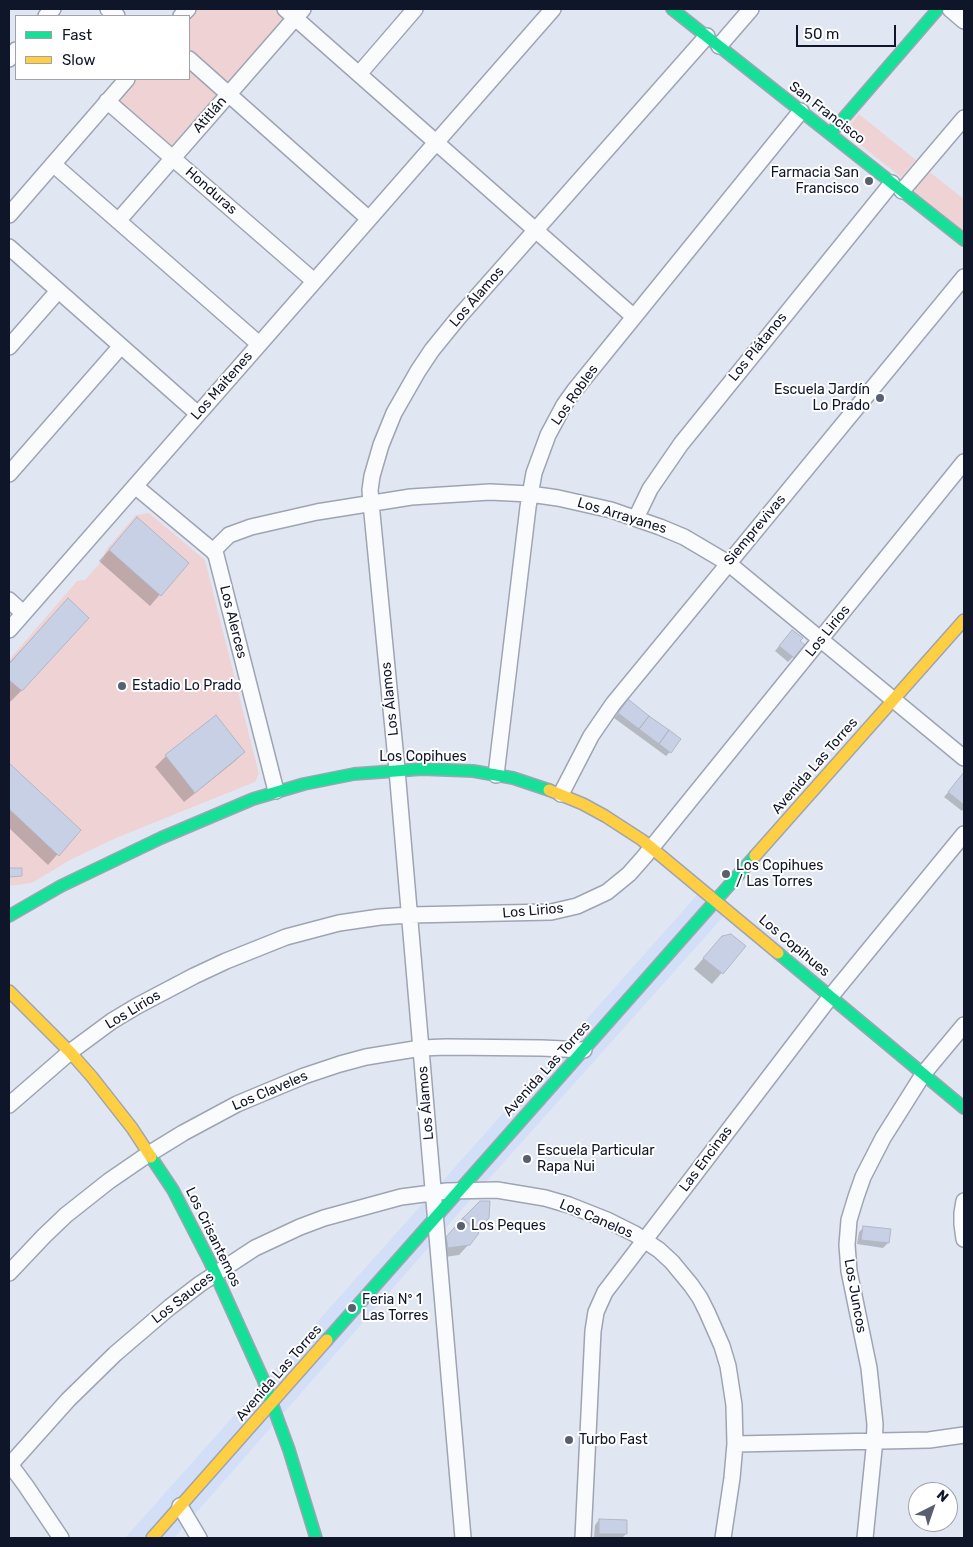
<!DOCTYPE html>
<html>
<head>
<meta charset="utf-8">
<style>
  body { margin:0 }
  #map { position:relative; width:973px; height:1547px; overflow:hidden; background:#e1e7f2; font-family:Rubik,sans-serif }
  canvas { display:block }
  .frame { position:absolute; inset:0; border:10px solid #0f1629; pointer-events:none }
  .legend { position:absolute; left:15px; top:15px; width:175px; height:65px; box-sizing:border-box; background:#fff; border:1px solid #9fa2a9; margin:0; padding:6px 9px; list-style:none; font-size:15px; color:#0f1629 }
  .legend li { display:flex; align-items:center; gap:10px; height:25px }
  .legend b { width:25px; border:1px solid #9fa2a9 }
  .north { position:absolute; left:908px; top:1482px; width:50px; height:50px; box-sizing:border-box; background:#fff; border:1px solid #9fa2a9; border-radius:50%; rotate:41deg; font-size:14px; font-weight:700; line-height:20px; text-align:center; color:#0f1629 }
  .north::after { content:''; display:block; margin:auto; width:18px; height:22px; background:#585f6f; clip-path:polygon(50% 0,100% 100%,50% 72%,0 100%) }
  .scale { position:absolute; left:796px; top:25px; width:100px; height:22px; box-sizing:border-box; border:2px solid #0f1629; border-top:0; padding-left:6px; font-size:15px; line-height:18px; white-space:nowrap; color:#0f1629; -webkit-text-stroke:4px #fff; paint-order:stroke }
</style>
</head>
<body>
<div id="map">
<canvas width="973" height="1547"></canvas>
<div class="frame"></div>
<ul class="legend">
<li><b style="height:6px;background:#16e098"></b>Fast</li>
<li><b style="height:6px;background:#ffcf43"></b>Slow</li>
</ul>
<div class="north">N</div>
<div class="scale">50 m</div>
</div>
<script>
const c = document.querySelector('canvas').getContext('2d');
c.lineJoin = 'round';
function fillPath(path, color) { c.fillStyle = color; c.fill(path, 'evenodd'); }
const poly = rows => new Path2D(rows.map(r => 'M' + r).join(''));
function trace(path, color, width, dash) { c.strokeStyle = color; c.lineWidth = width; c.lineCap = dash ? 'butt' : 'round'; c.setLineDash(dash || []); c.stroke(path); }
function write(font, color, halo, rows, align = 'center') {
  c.font = font + ' Rubik,sans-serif'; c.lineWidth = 4; c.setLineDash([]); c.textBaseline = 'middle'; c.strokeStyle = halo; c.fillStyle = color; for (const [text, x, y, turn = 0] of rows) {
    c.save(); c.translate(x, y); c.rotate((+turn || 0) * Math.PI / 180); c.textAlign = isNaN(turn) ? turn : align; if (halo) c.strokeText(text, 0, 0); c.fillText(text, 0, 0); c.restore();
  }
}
fillPath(poly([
  [697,895,723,917,471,1199,174,1538,125,1538]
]), '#d3def7');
fillPath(poly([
  [195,9,275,9,286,19,229,88,189,54,189,16],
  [189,66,219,93,169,148,115,100,134,79,189,79],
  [859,114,916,160,901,177,844,132],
  [927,170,964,199,964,231,915,192,914,186],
  [149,513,205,560,259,774,255,782,116,838,70,860,32,883,9,886,9,660,77,581,85,580,104,558,105,551,136,515]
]), '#efd3d4');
fillPath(poly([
  [137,519,187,563,150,606,99,561],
  [88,618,21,691,9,703,9,663,47,622],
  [787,636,793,657,788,662,775,651],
  [628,701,670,752,666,756,614,718],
  [215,717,244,752,234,762,184,802,155,767,166,756],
  [9,765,79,830,48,865,9,828],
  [964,774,964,808,962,811,944,797],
  [722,937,744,947,712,984,694,969],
  [864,1227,888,1243,883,1248,857,1244,859,1232],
  [453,1230,474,1232,469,1244,459,1255,438,1258,436,1249],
  [599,1520,626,1534,622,1538,594,1538,595,1525]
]), '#0003');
const building = poly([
  [137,517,189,563,161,596,109,550,137,517],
  [68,598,89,618,22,691,9,680,9,664,68,598],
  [792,630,803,638,800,641,805,645,794,658,779,646,792,630],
  [628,699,649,716,639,729,618,713,628,699],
  [216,715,245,752,195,793,165,755,216,715],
  [649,716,669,730,659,744,639,729,649,716],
  [669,730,681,739,671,753,659,744,669,730],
  [9,763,81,830,59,856,9,809,9,763],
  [964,772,964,805,948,792,964,772],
  [9,868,22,868,22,876,9,877,9,868],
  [731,934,746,946,723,974,703,958,722,936,731,934],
  [480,1201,490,1201,489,1218,476,1232,463,1218,480,1201],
  [463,1218,479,1233,470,1245,448,1248,446,1237,463,1218],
  [863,1226,891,1229,889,1243,861,1240,863,1226],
  [599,1519,627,1520,627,1534,599,1534,599,1519]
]);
fillPath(building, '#c7d0e4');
trace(building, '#b1b7c5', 1);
const street = poly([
  [108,9,117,16],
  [285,9,634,317],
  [950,9,964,21],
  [46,16,53,9],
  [181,16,188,9],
  [719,46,751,9],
  [9,59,16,50],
  [189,59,369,219],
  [359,74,415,9],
  [107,101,314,281],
  [53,164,259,344],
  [902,191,964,118],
  [9,215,127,79],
  [118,221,303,9],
  [9,247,198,414],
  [9,347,58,291],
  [9,474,121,346],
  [135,486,213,551,216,555,276,791],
  [636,518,650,489,681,444,892,183],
  [213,551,229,535,251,527,317,512,411,497,490,492,530,494,558,498,611,510,660,527,684,537,728,563,964,758],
  [9,600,23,613],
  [9,630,553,9],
  [496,775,528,507,534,473,548,435,564,405,574,391,801,111],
  [561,794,591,736,613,704,964,277],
  [9,1105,70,1052,112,1021,137,1006,194,976,226,961,286,937,339,923,380,917,410,915,551,912,577,906,607,892,629,874,644,857,964,462],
  [964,1201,962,1213,962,1224,964,1239],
  [9,1273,44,1236,66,1215,109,1181,144,1157,183,1133,237,1104,304,1076,340,1064,366,1057,421,1048,446,1047,542,1048,584,1050],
  [735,1444,929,1440,964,1435],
  [9,1463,26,1486,61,1538],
  [9,1466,68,1400,115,1354,170,1307,200,1284,255,1248,300,1227,324,1218,401,1197,447,1191,497,1190,545,1198,569,1205,607,1220,635,1234,659,1250,672,1262,691,1285,700,1298,707,1312,722,1346,728,1366,734,1405,735,1444,732,1478,723,1538],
  [180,1506,199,1538],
  [463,1538,397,770,371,503,370,490,372,476,381,445,394,413,418,371,432,350,458,318,707,36],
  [583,1538,593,1331,596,1312,605,1292,831,996,964,834],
  [865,1538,874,1449,875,1424,869,1368,849,1271,847,1245,849,1220,856,1197,863,1177,883,1138,924,1073,964,1025]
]);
const fast = poly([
  [672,9,964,240],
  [830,134,938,9],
  [9,916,61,886,161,838,253,799,304,784,354,774,422,769,473,771,513,778,549,790],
  [778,953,964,1108],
  [151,1157,173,1190,210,1262,263,1379,289,1450,316,1538],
  [327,1340,755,856]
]);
const slow = poly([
  [549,790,583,804,605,816,642,840,778,953],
  [755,856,964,620],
  [9,991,70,1052,92,1077,132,1128,151,1157],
  [152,1538,327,1340]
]);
trace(street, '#9ea4b3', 18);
trace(fast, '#9ea4b3', 14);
trace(slow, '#9ea4b3', 14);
trace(street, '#fafbfd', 15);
trace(fast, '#16e098', 11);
trace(slow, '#ffcf43', 11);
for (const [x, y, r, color] of [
  [869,181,5,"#585f6f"],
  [880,398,5,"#585f6f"],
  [122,686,5,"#585f6f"],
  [726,874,5,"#585f6f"],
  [527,1159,5,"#585f6f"],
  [461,1226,5,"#585f6f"],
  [352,1308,5,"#585f6f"],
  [569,1440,5,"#585f6f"]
]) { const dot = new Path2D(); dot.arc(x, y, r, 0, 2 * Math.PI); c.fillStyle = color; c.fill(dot); trace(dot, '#fff', 2); }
write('14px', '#0f1629', '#fff', [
  ["San Francisco",827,113,38],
  ["Atitlán",210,115,-49],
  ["Honduras",211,191,41],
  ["Los Álamos",477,297,-49],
  ["Los Plátanos",758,347,-51],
  ["Los Maitenes",222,386,-49],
  ["Los Robles",575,395,-55],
  ["Los Arrayanes",622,516,17],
  ["Siemprevivas",755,530,-50],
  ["Los Alerces",233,622,76],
  ["Los Lirios",828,631,-51],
  ["Los Álamos",390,699,-96],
  ["Los Copihues",423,757],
  ["Avenida Las Torres",815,766,-49],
  ["Los Lirios",533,911,-5],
  ["Los Copihues",794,946,40],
  ["Los Lirios",133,1010,-31],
  ["Avenida Las Torres",547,1069,-48],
  ["Los Claveles",270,1091,-23],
  ["Los Álamos",426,1103,-95],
  ["Las Encinas",706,1159,-53],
  ["Los Canelos",596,1219,23],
  ["Los Crisantemos",213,1237,64],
  ["Los Juncos",855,1296,80],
  ["Los Sauces",183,1298,-38],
  ["Avenida Las Torres",279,1373,-49]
]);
write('14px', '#0f1629', '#fff', [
  ["Farmacia San",859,173,"right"],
  ["Francisco",859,189,"right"],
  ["Escuela Jardín",870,390,"right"],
  ["Lo Prado",870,406,"right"],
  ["Estadio Lo Prado",132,686],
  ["Los Copihues",736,866],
  ["/ Las Torres",736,882],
  ["Escuela Particular",537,1151],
  ["Rapa Nui",537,1167],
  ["Los Peques",471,1226],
  ["Feria Nº 1",362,1300],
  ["Las Torres",362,1316],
  ["Turbo Fast",579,1440]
], 'left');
</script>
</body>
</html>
